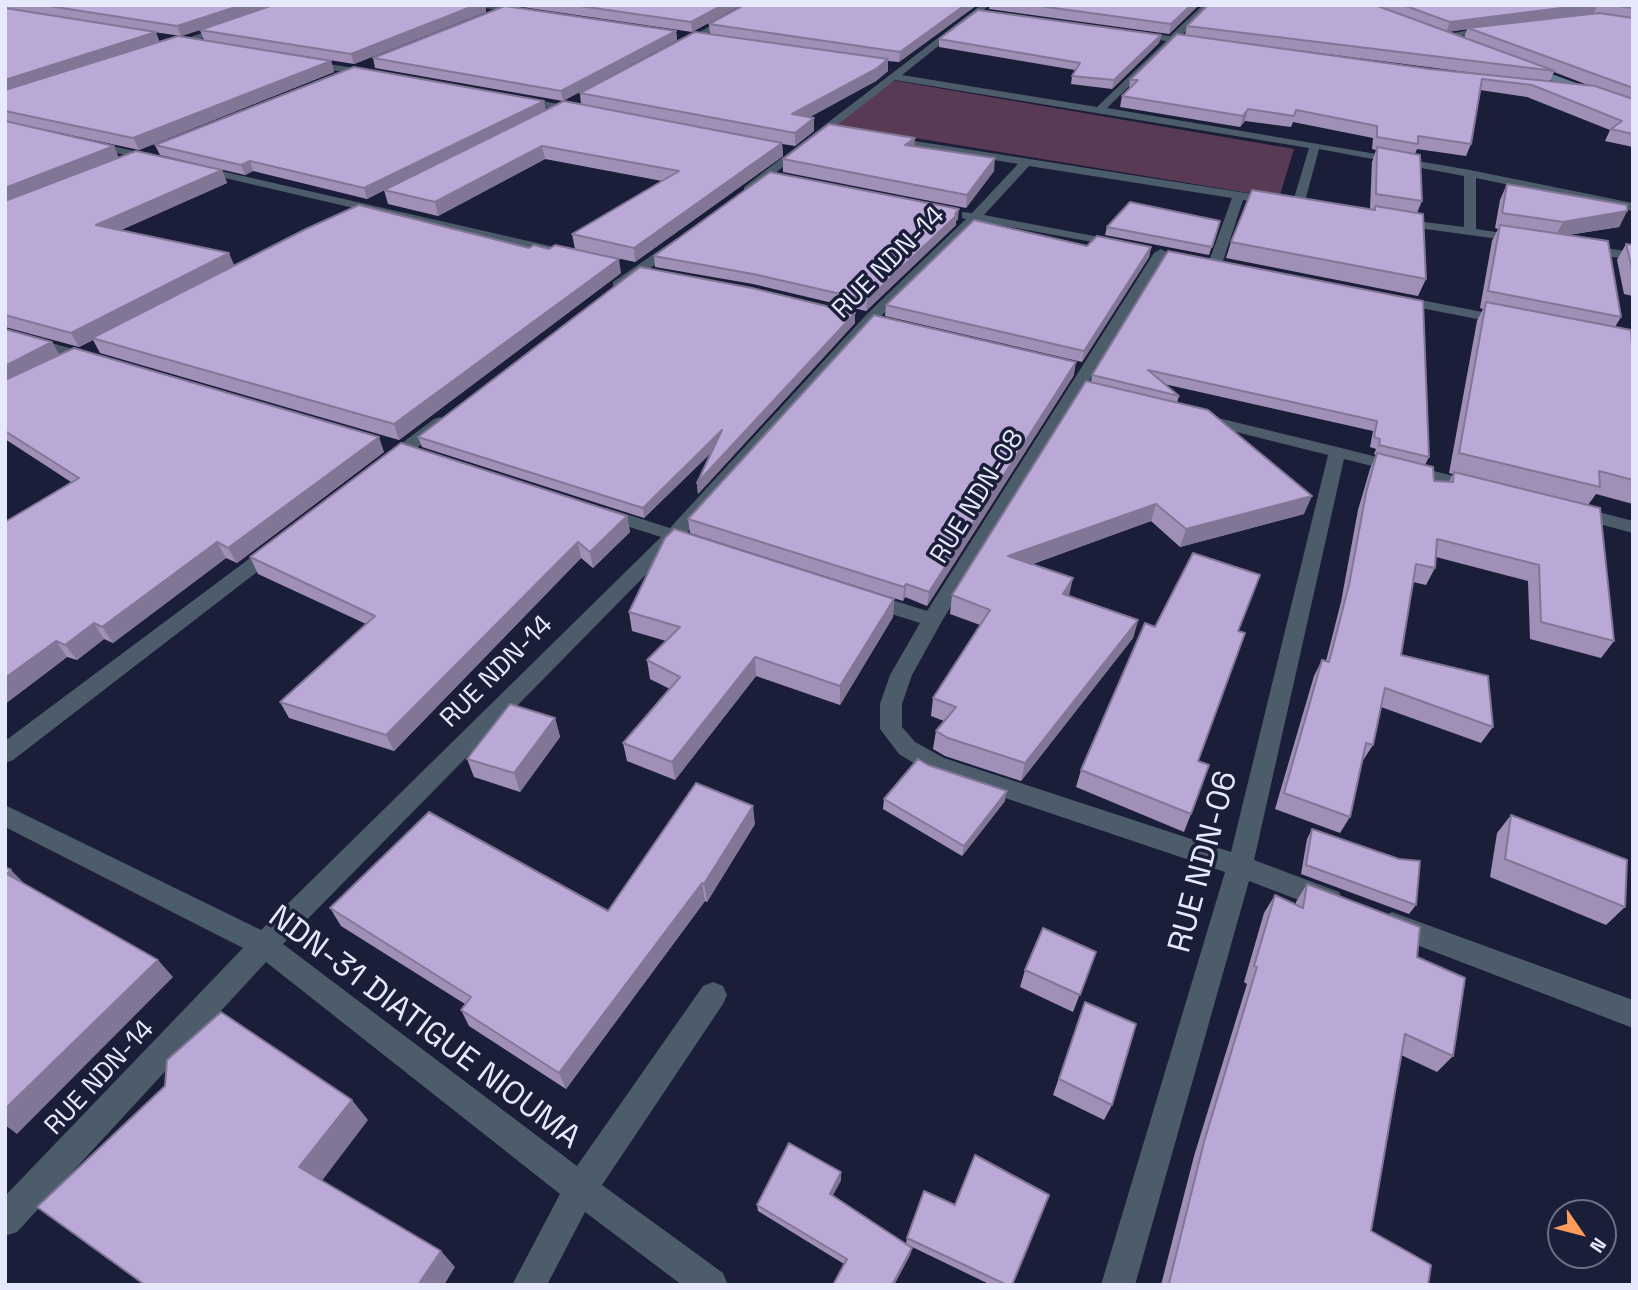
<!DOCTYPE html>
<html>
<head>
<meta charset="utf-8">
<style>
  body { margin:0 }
  #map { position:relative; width:1638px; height:1290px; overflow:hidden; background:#1b1e38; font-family:"Space Grotesk",sans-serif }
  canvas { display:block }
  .frame { position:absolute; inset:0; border:7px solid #e5e9fb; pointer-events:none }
  .north { position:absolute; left:1547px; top:1199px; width:70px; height:70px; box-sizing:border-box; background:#1b1e38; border:2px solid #6c6f86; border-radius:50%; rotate:125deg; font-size:19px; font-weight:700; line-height:28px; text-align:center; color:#e5e9fb }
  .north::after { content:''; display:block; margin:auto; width:24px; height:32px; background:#ff9b5a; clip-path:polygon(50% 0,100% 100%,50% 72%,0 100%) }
</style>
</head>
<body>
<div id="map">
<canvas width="1638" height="1290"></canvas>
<div class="frame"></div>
<div class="north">N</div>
</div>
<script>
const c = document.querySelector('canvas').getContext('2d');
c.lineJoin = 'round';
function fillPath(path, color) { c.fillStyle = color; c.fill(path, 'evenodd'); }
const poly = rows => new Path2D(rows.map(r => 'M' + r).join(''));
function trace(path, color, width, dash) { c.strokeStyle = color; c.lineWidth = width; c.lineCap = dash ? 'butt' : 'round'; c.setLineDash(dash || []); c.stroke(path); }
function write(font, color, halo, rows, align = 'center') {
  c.font = font + ' "Space Grotesk",sans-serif'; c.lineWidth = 7; c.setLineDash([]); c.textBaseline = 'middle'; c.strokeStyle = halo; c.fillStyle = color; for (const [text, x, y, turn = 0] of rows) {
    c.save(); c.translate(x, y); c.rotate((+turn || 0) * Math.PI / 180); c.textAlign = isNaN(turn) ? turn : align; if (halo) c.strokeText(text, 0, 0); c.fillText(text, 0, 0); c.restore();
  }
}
fillPath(poly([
  [891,80,1294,149,1279,198,836,125]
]), '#583a55');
fillPath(poly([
  [468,5,490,5,530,13,526,15,468,5],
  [747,5,757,5,682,48,675,46,747,5],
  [981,5,990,5,902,75,1097,107,1166,41,1132,37,1129,32,1170,36,1203,5,1212,5,1179,38,1204,41,1204,45,1174,42,1107,108,1470,170,1633,203,1633,211,1476,178,1476,229,1528,237,1528,243,1396,225,1390,221,1392,218,1464,227,1464,176,1319,149,1304,205,1298,209,1292,205,1309,148,895,80,752,191,744,191,744,187,981,5],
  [228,24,231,29,169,49,162,47,228,24],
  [1493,26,1496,31,1440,39,1436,36,1493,26],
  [304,60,373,71,378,74,373,77,301,65,301,61,304,60],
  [518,96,583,109,588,112,583,115,514,101,514,97,518,96],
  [889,137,1278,198,1284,202,1278,206,1243,200,1222,264,1215,268,1208,264,1232,198,1029,166,984,215,1120,241,1126,245,1125,248,978,221,876,321,687,533,693,538,691,542,678,542,283,944,577,1166,703,986,713,982,723,986,727,995,723,1004,602,1185,723,1273,728,1285,682,1285,585,1212,547,1285,512,1285,560,1194,266,962,17,1232,5,1236,5,1196,243,948,5,827,5,805,261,930,661,537,595,516,592,512,595,508,607,508,670,528,866,315,966,219,962,218,962,212,972,213,1018,164,885,142,884,140,889,137],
  [89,141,157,156,163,159,157,162,85,146,84,144,89,141],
  [199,166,559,248,566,252,559,256,195,171,193,169,199,166],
  [677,238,682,239,682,245,623,288,613,288,613,282,677,238],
  [1583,245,1633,252,1633,260,1578,252,1578,246,1583,245],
  [1161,249,1168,253,942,621,912,675,902,704,902,727,915,742,944,758,1231,852,1328,455,1192,421,1190,418,1192,415,1198,413,1337,447,1482,483,1485,487,1476,492,1344,459,1254,860,1339,892,1343,900,1339,908,1330,912,1249,881,1135,1285,1101,1285,1225,872,928,772,899,754,880,729,880,704,890,675,920,623,860,604,857,599,860,594,867,592,927,611,1154,253,1161,249],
  [1395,295,1508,317,1515,321,1508,325,1390,302,1390,296,1395,295],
  [5,329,99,357,102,360,94,365,5,338,5,329],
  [440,417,448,422,446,425,394,466,382,466,379,462,382,458,434,419,440,417],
  [1575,506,1633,521,1633,533,1569,516,1566,512,1575,506],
  [276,542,283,544,286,548,283,552,13,760,5,763,5,741,269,544,276,542],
  [1392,912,1633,1000,1633,1028,1383,932,1379,924,1383,916,1392,912]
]), '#4d5c6b');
fillPath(poly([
  [1524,66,1530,66,1633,104,1633,111,1524,70,1524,66]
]), '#657d95');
fillPath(poly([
  [5,5,485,5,486,12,354,64,204,40,200,30,181,36,126,28,160,42,331,61,334,72,139,150,6,121,119,157,222,170,227,183,121,230,234,266,621,273,399,440,100,353,93,340,79,347,5,327],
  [522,5,741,5,692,32,522,7],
  [977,5,899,62,888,61,888,71,876,81,809,117,814,131,795,146,782,144,783,156,635,262,575,249,572,234,662,181,545,159,438,216,388,204,384,190,367,199,253,171,245,175,160,155,155,145,546,110,581,105,580,93,710,34,709,24],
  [990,5,1199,5,1169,34,989,9],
  [1208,5,1633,5,1633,147,1605,141,1610,130,1527,97,1480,90,1471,144,1466,156,1417,149,1415,154,1422,201,1417,213,1426,279,1418,296,1226,258,1231,242,1374,210,1370,209,1372,162,1376,150,1372,149,1373,138,1293,122,1291,127,1245,121,1240,127,1120,107,1122,96,1129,89,1130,80,1185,35,1187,26],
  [1467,29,1464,38,1448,32],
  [1257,45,1505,77,1430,69],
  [1554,72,1580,82,1591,86,1550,81],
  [676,31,677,40,563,101,375,68,373,58],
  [1161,35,1159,43,1112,89,1071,84,1072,76,1075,70,939,47,939,39],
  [914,147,994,171,966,208,783,172,783,159],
  [1507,184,1627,211,1619,227,1568,235,1621,317,1615,327,1633,367,1633,504,1596,494,1588,505,1614,641,1601,658,1530,639,1528,581,1436,557,1435,568,1426,585,1413,582,1401,655,1493,727,1481,743,1381,707,1373,745,1362,762,1350,817,1340,833,1275,809,1314,676,1322,660,1326,661,1341,602,1358,510,1370,469,1376,455,1374,454,1376,449,1370,447,1373,431,1164,384,1179,396,1177,403,1304,514,1180,547,1151,521,1033,564,1069,596,1138,620,1133,638,1021,781,945,756,933,749,936,731,944,721,931,716,933,698,980,625,950,614,952,595,1091,382,1092,375,1168,251,1429,457,1425,465,1434,481,1449,482,1453,474,1449,473,1477,321,1483,309,1480,308,1492,241,1498,229,1495,228,1500,200],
  [958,219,956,221,956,225,866,311,753,284,655,267,654,256],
  [1220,221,1209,255,1105,235,1107,227],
  [1626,244,1633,245,1633,296,1624,294,1617,260],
  [1151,247,1149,257,1082,362,885,316,886,305],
  [855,313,855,323,698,494,697,483,712,452,644,518,422,447,418,437],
  [5,329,52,342,59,355,384,452,237,563,226,558,113,643,104,639,77,660,67,657,5,704,5,522,71,482,5,439],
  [1074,375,927,606,905,597,903,601,690,533,688,519],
  [627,516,630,532,593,568,581,558,394,751,289,718,280,702,366,624,258,574,250,557],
  [894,599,893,617,840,705,756,676,675,780,627,761,623,743,670,689,650,679,647,660,666,641,632,631,629,612],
  [1155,627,1238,631,1198,761,1191,814,1184,832,1076,787,1081,770],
  [555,718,560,737,520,792,474,777,467,759],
  [928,765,1005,801,962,856,883,809,884,799],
  [1511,815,1625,907,1606,925,1490,877,1497,833],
  [755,824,707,902,705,901,566,1089,469,1026,461,1010,465,1004,341,926,330,908,608,911],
  [1312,829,1416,905,1409,914,1301,874,1307,839],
  [1307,884,1417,957,1453,1056,1437,1072,1401,1055,1371,1231,1428,1285,1161,1285,1194,1156,1247,984,1244,982,1264,913,1275,895,1296,905,1296,902],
  [1096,952,1073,1012,1020,987,1025,970],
  [1085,1002,1112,1105,1104,1120,1053,1095],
  [841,1180,833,1195,912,1248,910,1255,894,1285,833,1285,844,1264,758,1211,757,1205],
  [955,1205,1012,1285,991,1285,906,1244,907,1238]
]), '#a090b8');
fillPath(poly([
  [242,5,275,5,181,36,177,26],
  [476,5,485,5,486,12,354,64,351,54],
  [723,5,741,5,692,32,691,22],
  [965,5,977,5,899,62,900,52],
  [1191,5,1199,5,1169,34,1171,24],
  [1585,5,1597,5,1594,13,1446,32,1450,22],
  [676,31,677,40,563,101,561,91],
  [156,32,160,43,5,93,5,80],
  [1161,35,1159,43,1112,89,1114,80],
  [888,59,888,71,876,81,792,127,792,114],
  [331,61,334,72,139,150,133,138],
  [544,101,546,110,367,199,364,188],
  [1248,109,1245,121,1240,127,1243,116],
  [814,118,814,131,795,146,795,133],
  [915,138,914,150,905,145],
  [782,143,783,156,635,262,634,248],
  [114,146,119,158,5,204,5,188],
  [542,146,545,159,438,216,435,202],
  [995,158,994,171,966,208,967,195],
  [250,161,253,171,245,175,241,165],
  [222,170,227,183,103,238,96,225],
  [959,209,958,219,956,221,956,225,866,311,867,300],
  [1627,211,1619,227,1555,237,1563,222],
  [1151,247,1149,257,1082,362,1084,351],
  [229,253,235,267,92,338,93,340,79,347,71,333],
  [619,259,621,273,399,440,394,424],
  [855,313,855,323,698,494,697,483],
  [52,342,60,357,5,385,5,366],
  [1076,362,1074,375,927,606,929,592],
  [722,430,723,441,644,518,643,508],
  [379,437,384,452,237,563,228,548],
  [1312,496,1304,514,1180,547,1186,529],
  [1156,504,1151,521,1005,574,1008,556],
  [627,516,630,532,593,568,590,552],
  [217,542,226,558,113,643,102,627],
  [578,542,581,558,394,751,386,735],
  [1073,578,1069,596,1063,594],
  [906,584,905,597,903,601,904,587],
  [894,599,893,617,840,705,840,686],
  [1138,620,1133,638,1021,781,1025,763],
  [94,623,104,639,77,660,65,645],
  [56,641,67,657,5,704,5,678],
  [755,657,756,676,675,780,672,762],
  [555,718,560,737,520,792,514,773],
  [1007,791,1005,801,962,856,964,846],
  [753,806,755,824,707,902,704,884],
  [11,870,29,888,7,874],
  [702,883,705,901,566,1089,559,1073],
  [158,960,173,977,17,1134,5,1125,5,1109],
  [352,1100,368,1120,318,1186,299,1167],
  [841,1172,841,1180,830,1201,830,1194],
  [912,1248,910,1255,894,1285,892,1285],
  [441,1251,455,1267,444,1285,418,1285]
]), '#827696');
const building = poly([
  [43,5,242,5,177,26,43,5],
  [273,5,476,5,351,54,200,30,273,5],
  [573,5,723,5,691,22,573,5],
  [744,5,965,5,900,52,709,24,744,5],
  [1032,5,1191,5,1171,24,1032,5],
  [1208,5,1375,5,1555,71,1187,26,1208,5],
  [1403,5,1585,5,1450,22,1403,5],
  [1610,5,1633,5,1633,8,1610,5],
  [505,6,676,31,561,91,373,58,505,6],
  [5,8,156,32,5,80,5,8],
  [978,10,1161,35,1114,80,1072,76,1080,63,939,39,978,10],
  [1599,13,1633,18,1633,88,1468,28,1599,13],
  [695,32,888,59,876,69,792,114,814,118,795,133,580,93,695,32],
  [1177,34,1430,69,1595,86,1633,99,1633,134,1611,129,1622,121,1532,85,1482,79,1471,144,1418,136,1418,144,1377,137,1377,126,1296,110,1294,116,1248,109,1243,116,1122,96,1138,80,1130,80,1177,34],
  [178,36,331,61,133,138,5,111,5,90,178,36],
  [354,67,544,101,364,188,250,161,241,165,155,145,354,67],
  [564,101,782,143,634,248,572,234,679,171,542,146,435,202,384,190,564,101],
  [5,121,114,146,5,188,5,121],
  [829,124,915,138,905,145,995,158,967,195,783,159,829,124],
  [1377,147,1420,155,1422,201,1376,194,1377,147],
  [136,151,222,170,96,225,229,253,71,333,5,315,5,201,136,151],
  [770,172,959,209,955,214,957,215,867,300,753,274,654,256,770,172],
  [1507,184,1627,205,1627,211,1563,222,1502,213,1507,184],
  [1252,190,1375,210,1375,206,1423,214,1426,279,1231,242,1252,190],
  [1130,202,1220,221,1212,247,1107,227,1130,202],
  [359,205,529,248,534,245,549,249,555,245,619,259,394,424,92,338,306,229,359,205],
  [974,220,1087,246,1097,236,1151,247,1084,351,886,305,974,220],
  [1500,225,1608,241,1621,317,1488,291,1500,225],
  [1626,244,1633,245,1633,272,1626,244],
  [1168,251,1423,301,1429,457,1379,445,1380,439,1374,437,1377,421,1148,370,1179,396,1092,375,1168,251],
  [640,267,752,288,855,313,697,483,722,430,643,508,418,437,640,267],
  [1486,302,1631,330,1633,367,1633,480,1599,471,1600,487,1459,453,1486,302],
  [874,315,1076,362,929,592,906,584,904,587,688,519,874,315],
  [5,329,52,342,5,366,5,329],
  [74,348,379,437,228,548,217,542,102,627,94,623,65,645,56,641,5,678,5,522,79,478,5,431,5,380,74,348],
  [1086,381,1208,410,1312,496,1186,529,1156,504,1008,556,1073,578,1063,594,1138,620,1025,763,948,738,936,731,956,707,933,698,990,610,952,595,1086,381],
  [401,443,627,516,590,552,578,542,386,735,280,702,375,616,250,557,401,443],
  [1377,453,1433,467,1434,481,1453,482,1454,472,1600,508,1614,641,1541,622,1539,565,1437,539,1435,568,1416,564,1401,655,1488,676,1493,727,1385,688,1373,745,1366,743,1350,817,1284,793,1322,660,1329,662,1349,585,1366,493,1377,453],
  [674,529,894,599,840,686,755,657,672,762,623,743,680,677,647,660,680,627,629,612,665,538,674,529],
  [1193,553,1260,575,1238,631,1245,633,1198,761,1209,765,1191,814,1081,770,1145,623,1155,627,1193,553],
  [510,704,555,718,514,773,467,759,510,704],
  [918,759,928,765,1007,791,964,846,884,799,918,759],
  [696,783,753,806,704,884,702,883,559,1073,461,1010,471,997,330,908,429,812,608,911,696,783],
  [1511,815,1627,860,1625,907,1505,859,1511,815],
  [1312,829,1399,859,1420,861,1416,905,1306,865,1312,829],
  [5,867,11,870,7,874,158,960,5,1109,5,867],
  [1307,884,1420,927,1417,957,1465,978,1453,1056,1405,1034,1371,1231,1431,1265,1428,1285,1172,1285,1169,1283,1204,1142,1257,967,1254,966,1275,895,1303,908,1307,884],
  [1043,928,1096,952,1080,995,1025,970,1043,928],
  [1085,1002,1136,1024,1112,1105,1059,1079,1085,1002],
  [221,1012,352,1100,299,1167,441,1251,418,1285,145,1285,37,1207,165,1086,167,1060,221,1012],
  [789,1143,841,1172,830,1194,912,1248,892,1285,833,1285,847,1259,757,1205,789,1143],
  [975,1155,1049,1195,1012,1285,1007,1285,907,1238,924,1191,955,1205,975,1155]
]);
fillPath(building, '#baa8d6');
trace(building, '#827696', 2);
write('26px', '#e5e9fb', '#1b1e38', [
  ["RUE NDN-14",889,263,-45],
  ["RUE NDN-08",978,497,-58],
  ["RUE NDN-14",497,672,-45],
  ["RUE NDN-14",100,1078,-47]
]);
write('32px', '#e5e9fb', '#1b1e38', [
  ["RUE NDN-06",1204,862,-75],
  ["NDN-31 DIATIGUE NIOUMA",424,1028,37]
]);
</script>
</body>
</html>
